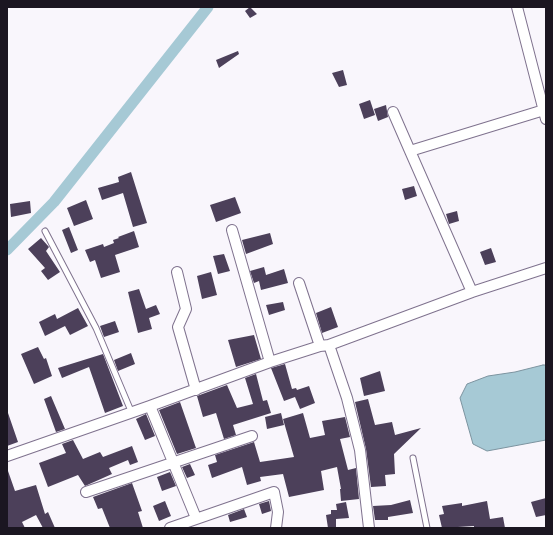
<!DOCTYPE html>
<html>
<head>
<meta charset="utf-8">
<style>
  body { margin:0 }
  #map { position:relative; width:553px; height:535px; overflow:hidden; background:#f9f6fc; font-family:Poppins,sans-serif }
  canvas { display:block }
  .frame { position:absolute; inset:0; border:8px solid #1b1621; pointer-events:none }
</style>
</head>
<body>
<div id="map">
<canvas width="553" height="535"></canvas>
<div class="frame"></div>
</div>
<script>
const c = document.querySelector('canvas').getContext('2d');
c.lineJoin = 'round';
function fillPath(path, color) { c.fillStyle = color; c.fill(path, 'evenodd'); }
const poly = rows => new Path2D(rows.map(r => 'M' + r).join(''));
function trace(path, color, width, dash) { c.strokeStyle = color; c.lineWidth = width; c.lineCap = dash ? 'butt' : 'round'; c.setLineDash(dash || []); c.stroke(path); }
const water = poly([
  [543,365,546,365,546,440,487,451,473,444,460,398,467,384,488,376,515,372,543,365]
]);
fillPath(water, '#a6c9d5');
trace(water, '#7c939f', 1);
trace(poly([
  [7,250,54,202,208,7]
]), '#a6c9d5', 11);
fillPath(poly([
  [250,7,257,14,250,18,245,11],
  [238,51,239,54,219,68,216,60],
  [343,70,347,85,339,87,332,73],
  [370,100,375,115,364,119,359,104],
  [386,105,388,117,378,121,374,109],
  [131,172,147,223,133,227,123,193,102,200,98,188,119,182,118,177],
  [414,186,417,196,405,200,402,189],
  [235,197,241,213,216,222,210,205],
  [86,200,93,219,74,226,67,208],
  [30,201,31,213,11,217,10,204],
  [457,211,459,221,449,224,446,214],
  [69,227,78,250,71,253,62,230],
  [134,231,139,247,115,255,120,272,101,278,95,260,90,262,85,250,103,244,104,247,114,243,113,240,119,238,118,237],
  [270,233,273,244,246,254,242,240],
  [41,238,49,247,46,251,60,272,48,280,41,271,45,268,28,249],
  [491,248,496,262,485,265,480,252],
  [224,254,230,271,218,274,213,256],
  [264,267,266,275,284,269,288,283,261,290,259,281,254,283,250,271],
  [211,272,217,295,202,299,197,276],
  [139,289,146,309,156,305,160,314,149,318,152,329,138,333,128,292],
  [283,302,285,310,269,315,266,305],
  [331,307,338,327,322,333,316,313],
  [78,308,88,326,70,335,65,326,45,336,39,322,55,314,57,319],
  [115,321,119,332,104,337,100,326],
  [254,335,261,359,236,367,228,340],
  [38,347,44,359,46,358,52,376,34,384,21,354],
  [131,353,135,364,118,371,114,360],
  [103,354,123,406,105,413,89,367,62,378,58,368],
  [285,364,292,389,296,388,297,390,309,386,315,403,300,409,295,397,284,401,271,368],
  [380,371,385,391,364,396,360,378],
  [256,374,263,401,267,400,271,413,233,425,236,435,224,439,216,413,203,417,197,396,227,385,237,408,253,404,245,378],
  [51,396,65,429,56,432,44,399],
  [368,399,375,425,392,422,395,435,421,428,394,454,395,474,385,475,386,486,371,487,366,449,355,402],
  [180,402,196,448,177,454,159,410],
  [8,413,18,442,7,446,7,414],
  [281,413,284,425,267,429,265,417],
  [303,413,310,438,325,435,322,421,345,417,350,437,340,439,348,470,356,468,359,499,341,501,340,489,341,489,337,467,321,471,324,490,289,497,283,474,260,477,261,481,247,485,242,467,212,478,208,465,217,462,215,455,254,442,260,462,294,457,283,419],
  [146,414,155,436,145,440,136,419],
  [73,440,83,459,100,452,103,457,132,446,138,462,130,465,128,460,109,468,112,474,85,486,78,475,48,487,39,463,66,453,62,444],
  [190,464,195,475,187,478,182,467],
  [8,471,15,491,36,485,45,514,48,512,55,528,43,528,36,515,22,522,25,528,7,528],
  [170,472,176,486,162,491,157,477],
  [132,483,142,511,138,512,143,528,110,528,102,508,98,509,93,497],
  [546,498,546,515,536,517,531,502],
  [410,500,413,513,388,517,388,520,375,520,373,506,391,505],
  [165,501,171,516,159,521,153,506],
  [269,501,271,511,262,514,259,504],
  [487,501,490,519,503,517,505,528,485,528,485,527,474,528,474,526,442,528,439,515,444,514,442,506,462,503,462,506],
  [346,502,349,518,336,519,336,528,328,528,326,515,331,514,331,510,337,510,336,504],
  [244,509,247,517,230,522,228,515]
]), '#4c405a');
const lane = poly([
  [45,231,96,328,131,411],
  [413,458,427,528]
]);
const street = poly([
  [517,7,546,119],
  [393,112,410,151],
  [232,230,270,362],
  [177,272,186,309,178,327,196,390],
  [299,283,320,346],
  [472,292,410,151,544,110],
  [329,345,347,398,360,450,369,528],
  [150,406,270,362,320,346,329,345,472,292,546,268],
  [7,456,150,406,196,518],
  [86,492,252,436],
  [170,528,274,492,278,512,276,528]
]);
trace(lane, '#7f728e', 7);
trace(street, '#7f728e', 12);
trace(lane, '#fff', 5);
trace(street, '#fff', 10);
</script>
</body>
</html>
